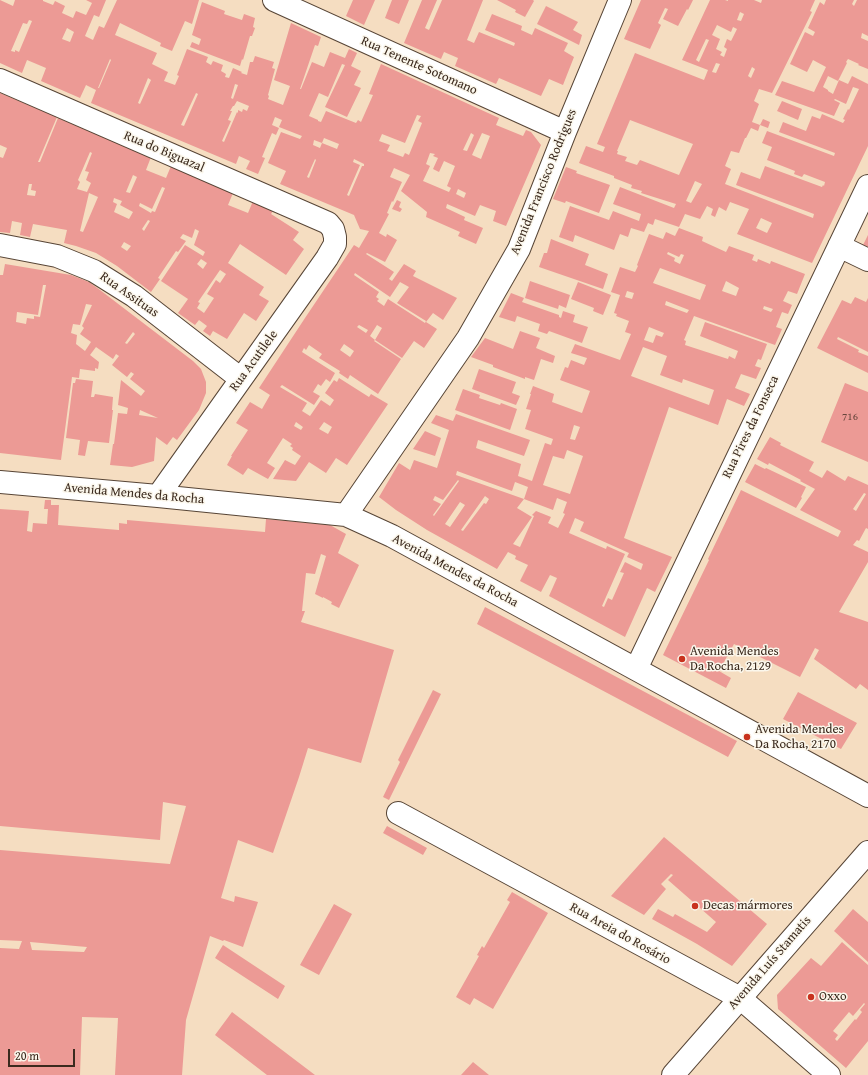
<!DOCTYPE html>
<html>
<head>
<meta charset="utf-8">
<style>
  body { margin:0 }
  #map { position:relative; width:868px; height:1075px; overflow:hidden; background:#f5ddc1; font-family:"Gentium Book Plus",serif }
  canvas { display:block }
  .scale { position:absolute; left:8px; top:1049px; width:67px; height:18px; box-sizing:border-box; border:2px solid #3b2a1e; border-top:0; padding-left:5px; font-size:12px; line-height:14px; white-space:nowrap; color:#3b2a1e; -webkit-text-stroke:3px #fbf7ec; paint-order:stroke }
</style>
</head>
<body>
<div id="map">
<canvas width="868" height="1075"></canvas>
<div class="scale">20 m</div>
</div>
<script>
const c = document.querySelector('canvas').getContext('2d');
c.lineJoin = 'round';
function fillPath(path, color) { c.fillStyle = color; c.fill(path, 'evenodd'); }
const poly = rows => new Path2D(rows.map(r => 'M' + r).join(''));
function trace(path, color, width, dash) { c.strokeStyle = color; c.lineWidth = width; c.lineCap = dash ? 'butt' : 'round'; c.setLineDash(dash || []); c.stroke(path); }
function write(font, color, halo, rows, align = 'center') {
  c.font = font + ' "Gentium Book Plus",serif'; c.lineWidth = 3; c.setLineDash([]); c.textBaseline = 'middle'; c.strokeStyle = halo; c.fillStyle = color; for (const [text, x, y, turn = 0] of rows) {
    c.save(); c.translate(x, y); c.rotate((+turn || 0) * Math.PI / 180); c.textAlign = isNaN(turn) ? turn : align; if (halo) c.strokeText(text, 0, 0); c.fillText(text, 0, 0); c.restore();
  }
}
fillPath(poly([
  [0,0,13,6,15,0,43,0,43,1,53,5,55,1,65,6,62,13,73,18,76,11,86,15,92,3,86,0,106,0,99,17,94,15,85,36,93,40,99,26,104,28,117,0,199,0,192,24,185,21,172,51,160,46,161,43,120,23,115,35,157,53,152,64,168,72,164,81,175,85,179,76,177,75,187,49,208,57,206,62,211,65,213,61,223,65,221,71,226,74,225,77,229,78,233,68,242,72,241,73,247,75,250,62,253,62,255,56,274,62,272,68,275,69,268,95,269,96,268,99,283,105,290,86,274,80,291,23,321,37,318,46,315,45,300,89,301,89,312,62,324,67,330,52,345,58,349,49,357,53,351,66,361,71,354,85,361,88,347,117,325,107,345,65,342,64,328,97,319,93,309,116,318,120,318,121,321,122,326,111,356,123,358,120,361,122,373,95,369,94,381,64,499,118,496,125,523,136,526,130,531,132,541,145,506,226,493,221,496,211,480,205,475,216,447,204,446,208,465,217,464,220,483,228,476,244,458,236,460,232,426,217,427,212,401,191,410,175,394,168,390,177,402,182,393,202,392,201,387,213,389,214,379,233,386,237,387,234,397,240,385,262,367,253,366,254,394,272,389,279,392,281,404,264,416,271,413,276,457,298,443,320,433,313,426,322,437,329,424,348,414,341,402,358,375,340,374,341,401,359,378,394,350,375,348,379,339,373,340,371,319,358,322,354,309,345,306,350,304,348,302,352,335,373,330,382,326,379,321,386,318,384,313,392,320,396,314,405,282,385,280,387,307,403,302,411,310,416,321,400,330,406,334,400,325,393,334,380,337,382,339,378,369,397,371,394,388,404,347,465,336,458,326,473,309,462,296,481,273,479,285,460,295,465,301,456,292,450,293,448,290,446,292,444,283,438,267,463,275,468,268,479,248,468,243,475,227,465,232,456,231,456,248,430,236,423,250,402,262,409,270,395,259,388,305,318,354,245,359,248,369,231,360,229,354,215,280,184,286,171,268,163,281,132,300,139,302,136,279,127,282,120,275,117,272,125,279,128,276,135,272,133,262,157,265,158,258,174,246,169,250,161,239,156,236,164,91,103,96,90,86,85,80,98,41,81,46,68,27,60,22,73,0,63],
  [29,20,32,21,19,52,15,50,15,52,11,51,23,23,27,24],
  [67,28,74,32,70,42,62,39],
  [110,59,111,60,99,88,98,88],
  [148,78,151,80,140,104,138,103],
  [235,84,238,85,233,99,231,98],
  [196,93,198,94,184,126,181,125],
  [237,101,249,106,247,111,243,109,242,112,238,110,238,113,237,112,224,142,222,141,231,121,228,120,232,111,230,111,233,106,234,106],
  [417,115,421,116,418,121,422,123,409,155,405,153,403,157,387,151,390,145,379,141,382,134,405,143],
  [471,133,474,135,467,151,463,150],
  [482,133,490,136,481,159,472,155],
  [324,138,339,144,337,149,322,143],
  [314,140,322,143,320,148,313,145],
  [430,153,435,154,433,156,438,158,433,169,439,172,444,161,455,166,447,186,451,188,449,192,423,181,430,166,426,164],
  [315,159,316,160,309,178,307,177],
  [354,159,364,164,364,166,362,166,349,196,347,195,360,165,353,162],
  [458,189,466,193,464,198,456,194],
  [355,273,390,297,400,282,409,287,397,303,426,321,425,323,388,299,384,306,377,301,379,299,376,297,379,292,354,275],
  [359,325,368,330,366,333,357,327],
  [377,325,382,328,375,340,370,336],
  [344,344,354,351,350,357,340,350],
  [296,422,303,427,301,430,294,426],
  [324,422,332,427,328,434,319,429],
  [353,0,375,0,364,25,346,16],
  [392,0,409,0,399,24,385,18],
  [422,0,437,0,425,28,429,30,442,0,483,0,467,40,474,43,479,32,514,46,515,43,485,30,492,14,522,26,521,30,532,35,535,28,568,43,564,51,574,57,563,85,549,79,541,96,499,78,496,84,455,66,458,58,444,52,441,59,404,43],
  [497,0,533,0,534,1,525,17,515,12,516,10],
  [641,0,693,0,688,10,687,9,678,26,663,19,668,9,665,8,658,23,661,25,650,49,624,39],
  [710,0,725,0,728,1,728,0,754,0,761,3,762,0,815,0,810,11,812,12,772,93,759,89,754,101,759,104,752,122,760,125,758,131,751,128,746,138,745,138,739,153,731,151,725,166,731,169,725,184,813,218,814,214,736,185,741,172,760,179,765,166,822,187,823,185,824,186,825,182,804,174,802,177,794,174,795,171,767,160,772,147,762,143,767,131,834,156,835,153,779,132,783,122,806,131,812,116,820,119,822,114,843,123,845,120,843,119,848,109,849,110,859,89,853,87,846,104,835,99,834,100,840,103,834,116,775,95,782,81,814,92,826,67,813,60,807,72,790,64,805,32,813,36,815,32,808,28,820,2,824,5,826,0,854,0,852,4,854,6,857,0,868,0,868,36,862,33,861,38,868,41,868,69,858,65,859,64,848,59,846,62,847,63,838,81,828,76,823,87,828,90,828,91,833,94,839,80,848,84,852,76,868,84,868,146,812,263,737,234,749,209,730,202,726,211,719,207,715,217,711,215,713,209,707,206,700,219,685,214,679,227,655,219,653,225,648,223,644,232,631,228,628,237,620,234,614,250,575,235,573,242,559,237,570,206,609,220,613,211,639,221,641,214,613,204,620,187,674,208,676,204,641,193,642,191,631,188,632,185,614,178,614,176,579,163,586,146,603,152,605,147,597,144,635,53,704,80,708,70,682,60],
  [740,12,744,14,741,21,737,20],
  [717,25,731,32,733,27,737,29,731,41,727,39,724,47,727,49,724,57,720,55,722,52,716,49,720,39,712,35],
  [706,39,709,40,699,62,696,60],
  [716,63,720,64,716,73,712,72],
  [752,67,755,69,751,78,748,76],
  [630,120,693,144,679,175,640,160,637,165,625,161,627,157,617,154,618,151,617,151],
  [695,181,702,184,691,203,686,201],
  [761,218,772,223,767,233,756,228],
  [202,2,225,11,224,14,242,20,244,14,255,18,253,27,255,28,252,36,250,36,243,60,242,59,240,66,190,47,192,42,199,45,201,39,192,35],
  [546,6,578,22,573,30,582,35,579,45,537,24],
  [0,93,57,117,38,162,40,162,58,118,151,157,146,170,166,178,171,166,233,193,228,205,248,213,253,201,273,211,271,214,299,232,293,240,304,249,286,275,240,244,228,263,264,287,259,295,269,301,256,321,244,313,227,339,213,331,210,336,203,331,207,326,199,320,195,325,178,313,188,299,161,281,185,245,203,256,205,252,194,245,199,231,195,229,192,238,183,234,180,238,186,241,178,252,176,251,158,278,160,279,151,292,117,266,96,253,76,246,64,243,67,230,33,224,30,237,20,235,22,223,12,221,10,233,0,232,0,157,3,158,7,148,0,145],
  [90,152,92,153,85,171,89,172,86,180,91,183,87,192,77,189,80,182,78,180],
  [133,175,137,177,130,193,126,192],
  [29,184,32,184,31,190,36,191,35,196,27,195],
  [162,187,165,188,155,212,152,211,151,213,139,206,140,203,152,209],
  [89,193,98,197,83,232,80,231],
  [114,198,122,201,120,205,133,212,129,219,114,212,117,204,113,202],
  [148,220,150,221,144,231,142,229],
  [124,242,131,246,127,251,121,247],
  [201,259,207,263,203,269,197,264],
  [220,270,226,274,220,283,216,280,207,294,214,298,204,313,197,308,200,303,198,302],
  [782,101,802,109,798,120,777,111],
  [763,119,770,122,768,128,760,125],
  [566,167,577,171,576,173,610,185,599,213,566,201,565,203,553,199],
  [397,200,401,202,399,207,402,209,400,212,392,209],
  [679,228,703,237,702,241,726,252,729,246,754,255,752,260,757,262,758,259,770,264,771,261,805,274,797,294,788,291,783,301,792,305,788,314,782,312,776,327,782,329,775,345,694,316,684,340,686,341,685,345,728,359,729,356,735,359,738,351,700,336,705,322,767,344,761,360,758,359,755,366,761,368,756,379,741,374,735,388,750,394,744,406,727,399,718,425,669,407,624,538,672,557,655,592,647,588,625,637,549,596,557,578,550,575,541,592,520,581,528,565,515,559,516,556,508,552,497,569,427,530,396,510,379,497,399,463,410,470,414,460,437,468,449,430,431,423,436,415,453,421,456,414,530,440,524,456,478,440,476,448,521,464,518,476,532,481,545,443,551,445,553,439,525,429,531,410,526,409,531,394,530,394,533,386,554,394,552,402,582,413,590,391,560,380,565,367,568,368,571,360,584,365,587,358,571,353,575,344,620,360,631,334,625,332,629,321,616,316,617,314,614,313,620,295,611,292,620,267,635,272,638,266,637,265,649,234,663,239,666,232,675,236],
  [668,252,679,257,681,254,684,255,680,264,674,261,675,258,667,254],
  [660,268,706,285,700,300,653,283],
  [726,281,739,288,736,296,722,291],
  [627,291,634,293,632,299,625,297],
  [666,301,689,310,687,313,665,305],
  [764,306,773,309,771,312,763,309],
  [649,327,664,333,662,337,656,335,653,343,644,340],
  [643,347,667,356,660,375,682,383,683,379,714,390,709,405,631,376],
  [574,425,580,427,575,440,570,439],
  [567,450,583,456,570,494,543,485,553,456,564,459],
  [457,471,512,491,515,482,528,487,524,499,553,510,557,498,567,502,563,513,565,514,558,528,548,523,551,517,536,511,532,515,534,516,520,547,513,544,532,517,517,508,524,499,456,475],
  [458,480,459,481,434,516,433,515,441,504,433,500,435,496,443,500],
  [485,496,489,499,486,504,484,503,463,531,461,530],
  [460,502,465,505,450,527,445,524],
  [575,518,584,522,580,531,629,553,627,557,643,564,641,570,625,562,620,572,624,573,612,600,608,598,604,607,602,606,625,554,607,546,606,549,569,533],
  [868,235,868,247,863,245],
  [551,239,589,254,585,265,608,274,603,289,539,267,544,253,547,253],
  [5,264,71,275,89,282,100,290,193,361,201,369,206,382,206,393,199,410,177,440,173,437,167,445,156,437,154,461,132,467,110,465,113,444,114,444,118,413,127,414,128,408,118,405,121,380,141,396,145,391,130,379,134,374,131,372,127,377,112,365,119,356,116,354,113,359,96,347,90,355,99,362,98,369,95,368,95,371,80,369,79,378,72,377,61,460,0,453,0,275,3,275],
  [43,285,46,285,40,317,34,316,34,319,27,318,26,324,16,322,17,312,38,315],
  [86,304,92,305,82,326,84,328,80,334,91,342,85,351,76,344,77,335,71,333,73,324,80,325],
  [133,332,135,334,127,344,125,343],
  [140,410,158,418,139,415],
  [530,281,570,295,566,308,559,305,558,309,525,298],
  [578,282,611,295,603,315,593,311,594,308,571,299],
  [511,293,524,298,522,302,559,315,559,317,561,318,563,311,575,315,573,322,588,327,582,343,549,331,547,334,538,331,540,324,517,316,515,322,499,317],
  [855,297,866,302,868,298,868,352,838,337,837,339,859,350,858,352,868,356,868,373,817,348,842,300,851,304],
  [520,331,540,338,536,348,555,356,553,363,541,359,534,380,525,377,525,379,493,367,493,365,471,357,485,338,513,349],
  [479,369,516,382,512,393,520,396,516,405,472,389],
  [76,379,93,381,91,397,94,397,95,394,113,397,112,410,113,410,109,443,88,441,85,456,78,455,80,440,66,438,73,383,75,383],
  [845,383,868,392,868,462,821,442],
  [463,389,480,395,479,398,500,405,501,403,517,409,510,430,455,410],
  [425,431,441,438,435,456,413,449],
  [770,437,781,443,780,445,814,462,809,471,822,478,827,470,845,481,848,476,868,485,868,529,866,528,859,541,857,540,853,545,868,552,868,562,839,612,868,622,868,690,860,684,856,689,814,659,819,650,815,648,800,677,734,644,719,671,731,678,726,688,663,655,709,560,708,559,741,490,838,537,841,531,800,510,815,489,800,481,801,480,769,463,768,465,757,459],
  [864,493,866,494,856,511,853,509],
  [755,464,765,469,766,468,806,487,801,497,802,498,796,508,745,482],
  [45,500,51,500,51,505,59,505,58,525,119,530,119,523,127,524,127,520,265,532,266,519,330,525,346,534,338,553,359,565,339,608,331,604,332,602,323,597,323,598,315,594,326,556,321,554,315,574,306,573,302,611,305,611,301,622,394,650,361,763,308,748,299,777,273,853,238,840,221,898,234,902,235,896,258,902,243,947,224,940,223,941,210,936,186,1020,182,1075,115,1075,118,1018,82,1017,80,1075,0,1075,0,948,19,949,22,941,0,940,0,850,170,864,186,806,163,802,160,840,0,826,0,509,29,511,27,531,32,532,33,523,47,524,48,509,44,509],
  [30,942,87,947,84,952,32,950],
  [485,607,737,741,728,757,477,624],
  [433,690,441,694,389,800,383,797,400,762,398,760],
  [798,692,857,723,841,749,783,719],
  [387,826,427,848,423,855,383,833],
  [664,837,767,924,732,966,697,944,652,919,658,909,673,917,675,914,707,932,716,922,668,880,673,875,671,874,661,884,666,889,644,915,611,896],
  [512,892,548,913,493,1009,474,998,470,1005,456,997,479,956,477,955,482,946,484,948,510,902,507,900],
  [334,904,352,914,319,975,300,965],
  [853,909,868,922,868,962,834,931],
  [842,942,868,965,868,1041,846,1068,778,1009,777,995,811,958,821,966],
  [864,1003,865,1004,860,1010,862,1012,856,1020,855,1019,837,1041,835,1039,838,1035,833,1031,849,1012,853,1016],
  [223,945,285,986,278,999,215,958],
  [232,1012,315,1075,267,1075,215,1035],
  [473,1062,489,1075,461,1075]
]), '#ec9a95');
const minor = poly([
  [274,0,565,132],
  [0,80,328,223,333,229,335,237,335,244,327,258,158,496],
  [0,245,57,256,94,271,134,296,241,379],
  [839,246,868,260],
  [0,482,158,496,346,515,392,536,868,796],
  [346,515,468,338,519,249,565,132,620,0],
  [636,669,868,186],
  [398,813,740,998,829,1075]
]);
const major = poly([
  [673,1075,868,852]
]);
trace(minor, '#574536', 24);
trace(major, '#574536', 24);
trace(minor, '#fff', 22);
trace(major, '#fff', 22);
for (const [x, y, r, color] of [
  [682,659,4,"#c8321e"],
  [747,737,4,"#c8321e"],
  [695,906,4,"#c8321e"],
  [811,997,4,"#c8321e"]
]) { const dot = new Path2D(); dot.arc(x, y, r, 0, 2 * Math.PI); c.fillStyle = color; c.fill(dot); trace(dot, '#fbf7ec', 1.5); }
write('11px', '#67463c', null, [
  ["716",850,417]
]);
write('13px', '#3b2a1e', '#fbf7ec', [
  ["Rua Tenente Sotomano",419,66,24],
  ["Rua do Biguazal",164,152,23],
  ["Avenida Francisco Rodrigues",544,182,-68],
  ["Rua Assituas",129,295,35],
  ["Rua Acutilele",254,361,-54],
  ["Rua Pires da Fonseca",751,427,-64],
  ["Avenida Mendes da Rocha",134,494,5],
  ["Avenida Mendes da Rocha",455,571,28],
  ["Rua Areia do Rosário",620,934,29],
  ["Avenida Luís Stamatis",770,963,-49]
]);
write('13px', '#3b2a1e', '#fbf7ec', [
  ["Avenida Mendes",690,652],
  ["Da Rocha, 2129",690,667],
  ["Avenida Mendes",755,730],
  ["Da Rocha, 2170",755,745],
  ["Decas mármores",703,906],
  ["Oxxo",819,997]
], 'left');
</script>
</body>
</html>
